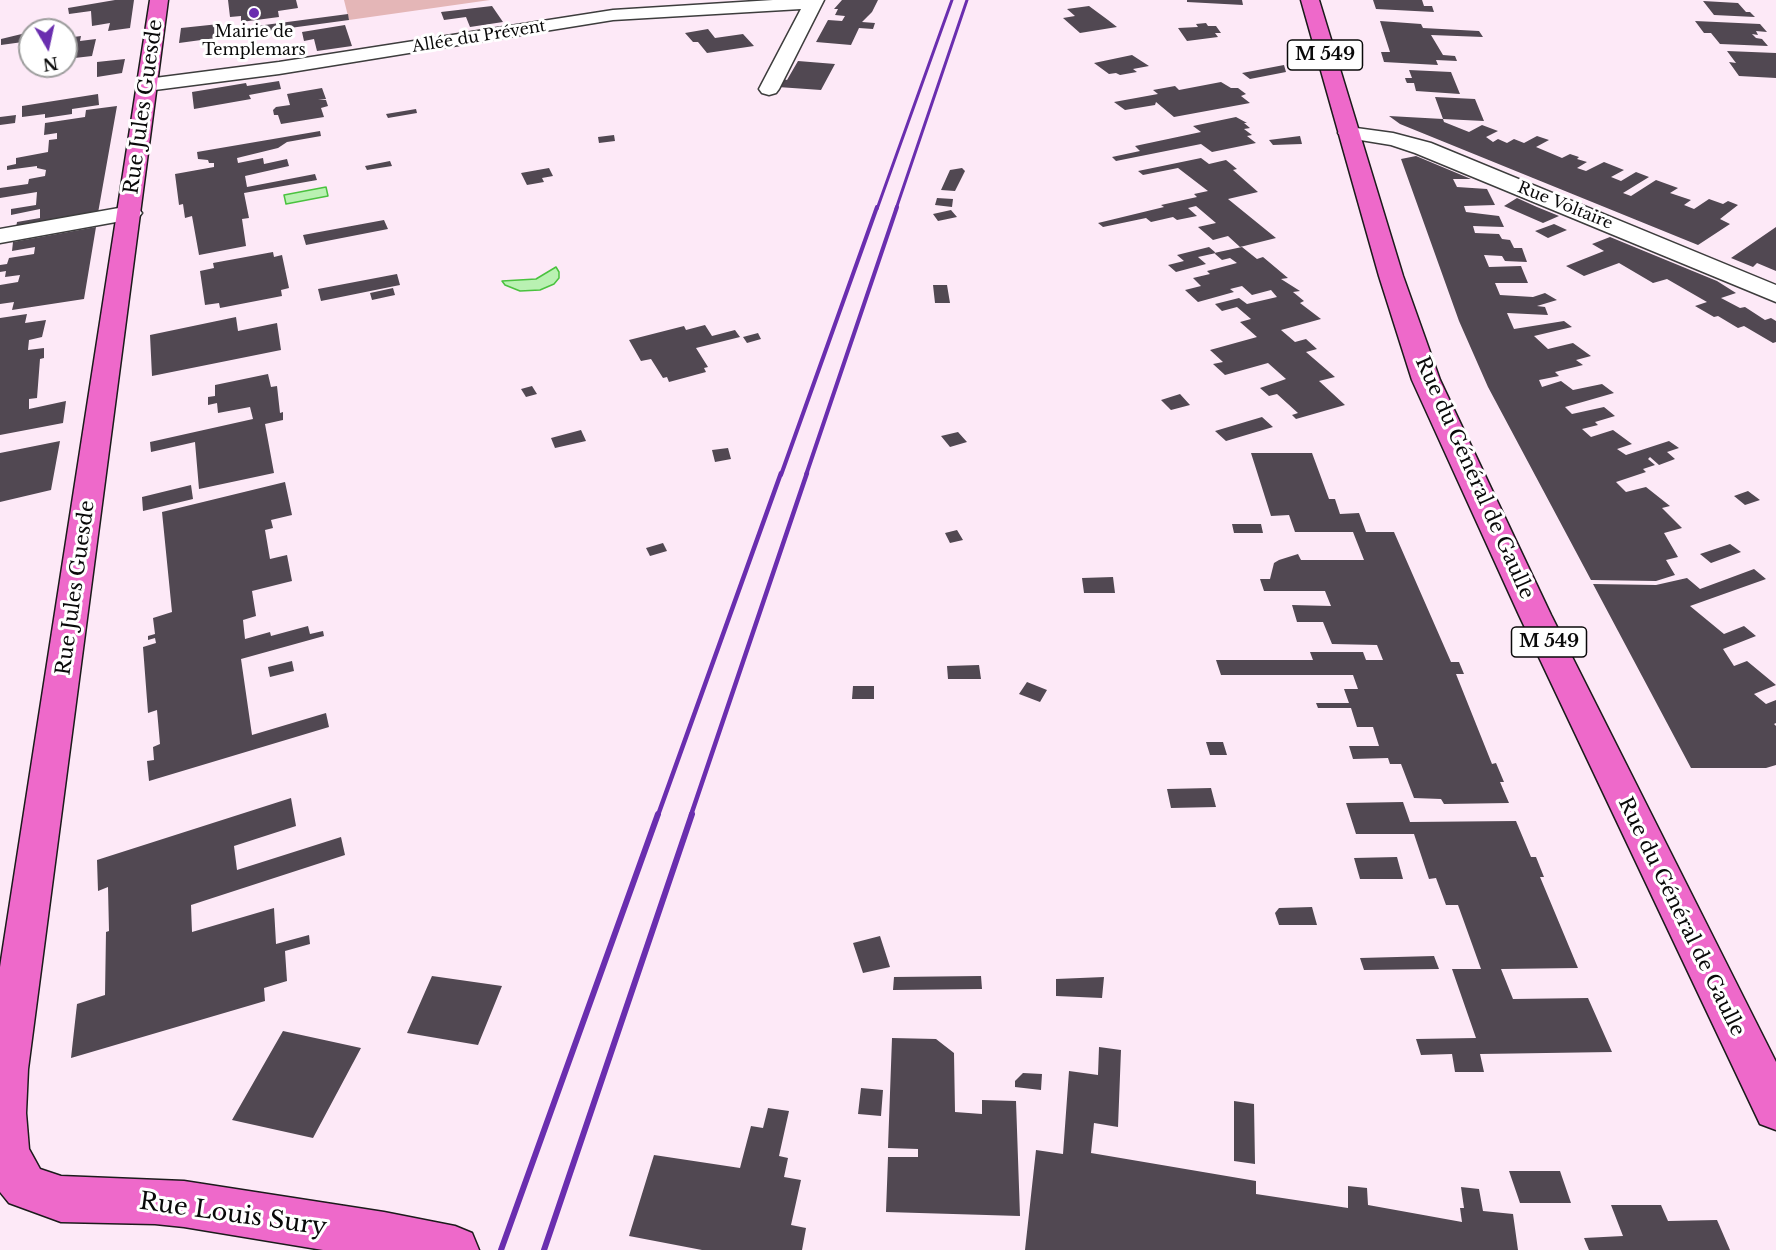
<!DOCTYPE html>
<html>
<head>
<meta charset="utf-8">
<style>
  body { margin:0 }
  #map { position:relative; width:1776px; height:1250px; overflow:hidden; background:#fde9f7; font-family:"Libre Baskerville",serif }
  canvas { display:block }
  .north { position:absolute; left:18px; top:18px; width:60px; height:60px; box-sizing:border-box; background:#fff; border:2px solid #9d9d9d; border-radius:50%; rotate:171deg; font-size:16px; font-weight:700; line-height:24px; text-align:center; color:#0a0a0a }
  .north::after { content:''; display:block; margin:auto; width:21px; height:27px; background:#6a2eaf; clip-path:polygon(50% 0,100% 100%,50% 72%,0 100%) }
</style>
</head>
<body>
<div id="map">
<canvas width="1776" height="1250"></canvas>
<div class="north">N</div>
</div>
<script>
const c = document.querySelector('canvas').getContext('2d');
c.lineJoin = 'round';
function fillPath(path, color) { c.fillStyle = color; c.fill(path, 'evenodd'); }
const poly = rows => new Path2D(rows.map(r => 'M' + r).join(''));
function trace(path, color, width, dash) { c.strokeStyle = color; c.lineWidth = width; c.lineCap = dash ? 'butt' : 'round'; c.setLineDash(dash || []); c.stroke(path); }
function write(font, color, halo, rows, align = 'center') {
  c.font = font + ' "Libre Baskerville",serif'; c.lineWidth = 6; c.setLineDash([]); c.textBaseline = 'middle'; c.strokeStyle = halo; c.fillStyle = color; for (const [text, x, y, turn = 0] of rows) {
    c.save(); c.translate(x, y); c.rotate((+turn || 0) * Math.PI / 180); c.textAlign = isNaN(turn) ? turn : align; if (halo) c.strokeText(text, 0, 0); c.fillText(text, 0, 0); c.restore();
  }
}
fillPath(poly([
  [344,0,490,0,349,20]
]), '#e4b6b7');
const water = poly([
  [326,187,328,196,286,204,284,195,326,187],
  [556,267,559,272,559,278,554,284,540,290,520,291,505,285,502,281,536,279,556,267]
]);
fillPath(water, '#b9f1b2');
trace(water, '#4ac23f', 1.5);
fillPath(poly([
  [115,0,134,0,130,28,108,31,110,23,92,26,91,11,69,14,68,8],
  [228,0,296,0,298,8,278,11,279,17,241,22,241,16,230,17],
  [842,0,878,0,872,12,862,22,875,23,873,29,859,28,851,45,816,42,828,20,842,21,845,16,835,15,838,9,834,9],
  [1187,0,1242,0,1243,5,1187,2],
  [1373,0,1422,0,1424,6,1432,6,1434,12,1376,9],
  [1703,1,1738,3,1746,12,1750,12,1755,17,1714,15],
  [492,6,503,22,470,27,466,17,444,20,441,12],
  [1089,6,1108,20,1117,27,1080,33,1063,18,1075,16,1067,9],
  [348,14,349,20,179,43,181,28,219,24,219,31],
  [1380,21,1421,24,1423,28,1479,31,1483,37,1431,35,1443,55,1455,56,1457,61,1436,60,1438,65,1384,62,1381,52,1390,52],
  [1695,21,1760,24,1767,32,1756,31,1758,35,1752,34,1756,38,1762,39,1768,46,1720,44,1711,33,1704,33],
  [1206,23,1208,26,1216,26,1221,33,1215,33,1218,37,1187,41,1178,28,1198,27,1196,24],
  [345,25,352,46,317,51,314,39,304,41,302,32],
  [708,29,715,38,743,34,754,46,707,53,698,42,693,42,685,33],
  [30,32,30,41,1,45,1,39],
  [81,36,80,41,96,39,92,56,66,59,66,38],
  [1727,51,1776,53,1776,78,1739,76,1729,62,1736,63],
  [1132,55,1149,66,1133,69,1137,72,1120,75,1116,73,1109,74,1094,63],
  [125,59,122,73,97,77,97,62],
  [798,61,835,64,821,90,778,87,783,79,787,80],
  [1284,65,1286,72,1250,79,1242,73],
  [1409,70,1451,72,1460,94,1416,91,1414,83,1407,83,1406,81,1405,78,1412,78],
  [279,81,281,89,249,95,251,99,194,109,192,92,246,83,247,86],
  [1221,82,1231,88,1238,88,1246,94,1241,96,1250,103,1174,117,1156,102,1155,105,1125,110,1114,102,1158,94,1153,90,1175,86,1179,90],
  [322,88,326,99,318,100,326,100,328,106,321,108,324,117,281,124,278,115,274,115,273,110,276,107,290,105,287,94],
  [98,94,99,105,72,109,72,114,45,118,45,114,22,117,22,106],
  [1435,97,1475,99,1484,121,1443,119,1444,122,1469,132,1482,125,1498,131,1486,137,1493,142,1498,139,1507,143,1514,139,1524,143,1537,136,1549,140,1536,147,1562,158,1570,154,1579,157,1577,159,1587,162,1577,168,1586,171,1604,162,1624,170,1611,177,1621,181,1636,172,1649,177,1623,193,1631,196,1656,180,1678,188,1670,193,1691,200,1684,205,1694,209,1709,199,1723,204,1728,201,1738,205,1720,219,1730,224,1698,245,1400,124,1389,116,1443,119],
  [117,106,98,213,16,228,17,222,40,218,40,209,11,215,11,209,36,205,37,192,0,198,0,188,28,184,29,179,45,176,46,170,37,168,37,166,7,170,7,166,16,164,16,158,48,152,49,140,57,139,57,133,44,135,45,123,85,117,86,110],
  [416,109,417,113,388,118,386,114],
  [16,115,15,123,0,125,0,117],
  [1236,117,1247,123,1244,123,1250,128,1244,129,1252,135,1247,136,1256,143,1212,152,1201,144,1116,161,1112,157,1140,151,1135,146,1201,132,1193,126],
  [320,131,321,136,287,142,278,148,237,158,238,163,263,158,264,164,287,159,289,166,245,176,247,187,315,174,317,180,244,193,249,218,242,219,246,246,199,255,192,216,185,218,183,204,179,205,175,174,214,167,214,163,209,163,208,160,198,159,197,152],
  [614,135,615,141,599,143,598,137],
  [1300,136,1302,144,1273,145,1269,140],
  [1416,156,1471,179,1453,179,1457,187,1487,189,1495,205,1464,206,1466,212,1499,216,1504,227,1473,226,1475,233,1499,234,1502,239,1510,240,1514,248,1522,248,1527,262,1505,261,1502,256,1484,255,1489,267,1521,266,1528,283,1495,283,1500,295,1533,297,1545,293,1557,300,1537,306,1545,307,1548,315,1507,313,1514,329,1564,321,1572,327,1534,336,1548,349,1573,343,1591,356,1576,360,1583,365,1555,372,1559,376,1539,380,1542,387,1561,381,1573,390,1602,384,1614,393,1565,407,1572,414,1604,407,1615,416,1595,422,1598,425,1582,429,1591,437,1613,430,1632,444,1617,449,1626,455,1669,441,1679,448,1667,452,1675,459,1659,465,1650,457,1648,459,1655,465,1643,469,1646,472,1616,482,1626,492,1646,487,1670,506,1662,508,1682,528,1664,533,1678,557,1666,560,1675,575,1656,581,1591,580,1488,387,1459,321,1401,159],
  [1201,158,1209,164,1226,160,1237,169,1233,170,1258,192,1228,199,1276,238,1240,247,1228,236,1213,240,1198,227,1216,223,1196,206,1188,208,1197,216,1177,220,1173,217,1151,222,1146,218,1103,227,1098,223,1164,207,1161,205,1197,197,1194,194,1208,191,1178,168,1143,175,1138,171],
  [390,161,392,166,367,170,365,166],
  [549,168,553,176,542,178,544,182,527,185,521,173],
  [962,168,965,171,955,191,941,190,950,170],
  [937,198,953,199,952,207,935,205],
  [1517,198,1537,207,1559,216,1543,223,1504,206],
  [951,210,957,217,938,221,933,214],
  [384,220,388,229,306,245,303,235],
  [1554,224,1567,230,1548,238,1535,231],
  [96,227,84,299,12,310,14,302,0,304,0,285,18,282,20,275,5,277,6,271,0,272,0,265,7,264,9,258,34,254,35,247,12,251,13,242],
  [1776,227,1776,271,1757,263,1753,267,1731,258],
  [1610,237,1717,281,1736,293,1721,298,1740,308,1745,307,1765,320,1771,318,1776,321,1776,342,1773,343,1744,326,1738,328,1718,316,1714,317,1695,306,1707,302,1667,279,1653,283,1619,263,1584,276,1566,266,1604,251,1592,244],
  [1209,247,1216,253,1198,257,1206,264,1176,272,1168,265,1184,261,1177,255],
  [1242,247,1257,259,1263,257,1288,278,1281,279,1300,291,1293,292,1304,301,1300,303,1321,319,1281,330,1295,342,1306,339,1317,349,1306,352,1335,377,1319,381,1345,405,1296,419,1292,415,1298,413,1277,394,1269,396,1260,388,1286,379,1268,363,1225,375,1213,364,1223,362,1210,350,1257,337,1240,322,1251,319,1237,307,1222,311,1215,304,1239,298,1247,304,1277,297,1271,290,1252,295,1242,286,1230,289,1234,292,1198,302,1185,290,1201,286,1193,278,1210,274,1207,271,1237,263,1230,258,1222,260,1214,253],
  [273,252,274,257,282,255,289,288,281,290,282,296,220,308,219,303,205,305,200,271,214,268,213,263],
  [397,274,400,285,321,301,318,289],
  [933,285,947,285,950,303,935,303],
  [393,288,395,295,372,300,370,293],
  [27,314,25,323,46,320,42,337,29,340,28,350,44,348,44,358,40,359,37,398,29,399,29,409,66,401,63,423,0,435,0,318],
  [236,317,238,331,277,323,281,350,152,376,150,335],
  [705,325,712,336,735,330,740,337,696,348,708,367,704,368,706,372,669,382,667,377,663,378,651,359,641,361,629,340,684,326,686,330],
  [758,333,761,339,747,343,743,337],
  [268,374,271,387,277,386,280,413,283,412,283,420,265,424,274,473,199,489,195,442,151,452,150,442,253,419,250,407,218,413,217,403,208,405,208,397,215,396,215,385],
  [532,386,537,394,526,397,521,389],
  [1180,394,1190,405,1171,410,1161,400],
  [1262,417,1273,427,1226,441,1215,431],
  [581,430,586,441,555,448,551,438],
  [958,432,967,442,950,447,941,436],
  [60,441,51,490,0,502,0,453],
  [728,448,731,459,715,462,712,450],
  [1251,453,1312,453,1329,499,1335,499,1340,514,1359,513,1366,532,1394,532,1451,662,1459,662,1464,674,1456,674,1492,764,1496,763,1504,782,1500,782,1509,803,1444,804,1441,799,1414,798,1401,764,1390,764,1388,758,1353,759,1349,746,1379,746,1373,727,1357,727,1351,708,1318,708,1316,703,1349,703,1344,689,1358,689,1353,675,1221,675,1216,660,1313,660,1310,652,1363,652,1366,660,1383,660,1377,645,1332,644,1323,622,1297,622,1292,605,1331,606,1325,591,1264,591,1260,579,1270,579,1274,563,1279,560,1298,554,1301,560,1364,560,1353,532,1295,532,1289,515,1271,516],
  [285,482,292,515,271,520,273,528,265,530,270,559,287,555,292,581,252,591,256,616,243,620,245,639,270,632,271,636,308,626,310,634,323,631,324,636,241,659,252,735,326,713,329,727,149,781,147,761,154,760,153,747,160,744,157,710,148,713,143,647,156,643,155,638,148,640,148,636,155,634,153,618,172,612,162,512],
  [191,485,193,499,143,511,142,497],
  [1748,491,1760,500,1745,505,1734,496],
  [1232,524,1261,524,1263,533,1234,533],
  [957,530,963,540,950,543,945,533],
  [663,543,667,551,650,556,646,548],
  [1730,544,1741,552,1711,563,1700,554],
  [1754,569,1766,579,1690,606,1724,634,1744,626,1756,636,1723,649,1734,666,1747,661,1776,685,1754,694,1766,704,1776,700,1776,723,1774,724,1776,726,1776,765,1766,768,1691,768,1593,584,1656,585,1687,578,1700,589],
  [1113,577,1115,593,1084,593,1082,578],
  [292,661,294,671,270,677,268,667],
  [979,665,981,679,948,679,947,666],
  [1027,682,1047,690,1040,702,1019,694],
  [853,686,874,686,874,699,852,699],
  [1206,742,1223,742,1227,755,1210,755],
  [1211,788,1216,807,1171,808,1167,789],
  [291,798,296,826,234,846,237,870,341,837,345,855,191,905,192,932,274,908,276,944,309,935,310,944,285,951,287,981,264,988,265,1001,71,1058,77,1004,105,995,106,932,109,931,108,887,98,891,97,860],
  [1403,802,1410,822,1516,821,1531,857,1536,857,1544,877,1540,877,1578,968,1501,969,1513,999,1588,998,1612,1052,1480,1054,1484,1072,1455,1072,1452,1054,1421,1055,1416,1039,1476,1038,1452,969,1481,969,1458,905,1446,905,1436,878,1429,879,1414,834,1356,834,1346,803],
  [1397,857,1403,879,1360,879,1354,858],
  [1312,907,1317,925,1279,925,1275,913,1279,908],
  [880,936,890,967,863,973,853,943],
  [1434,956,1439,969,1364,970,1360,958],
  [432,976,502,986,478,1045,407,1033],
  [981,976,982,989,893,990,894,977],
  [1104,977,1102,998,1056,996,1056,979],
  [283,1031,361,1048,313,1138,232,1120],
  [892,1038,936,1039,954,1053,955,1112,982,1114,982,1100,1016,1101,1020,1216,886,1212,888,1157,918,1157,918,1149,888,1148],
  [1099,1047,1121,1050,1118,1127,1094,1123,1091,1153,1256,1181,1256,1194,1348,1208,1348,1186,1367,1188,1368,1205,1462,1222,1460,1208,1464,1208,1461,1187,1479,1189,1483,1211,1513,1214,1518,1250,1025,1250,1036,1150,1063,1154,1069,1071,1098,1075],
  [1023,1073,1042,1074,1041,1090,1015,1087,1015,1081],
  [861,1088,883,1090,881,1116,858,1114],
  [1234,1101,1254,1104,1255,1164,1234,1161],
  [768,1108,789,1111,779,1156,788,1158,784,1177,801,1180,791,1225,806,1228,802,1250,702,1250,629,1236,654,1155,740,1168,751,1126,763,1128],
  [1509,1171,1560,1171,1571,1203,1520,1203],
  [1611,1205,1661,1205,1668,1221,1717,1220,1730,1250,1589,1250,1584,1238,1623,1236]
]), '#514852');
const minor = poly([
  [773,0,824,0,779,89,776,93,769,95,762,93,759,89,801,9,613,20,279,74,147,91,140,89,137,85,140,81,147,79,279,62,613,10,773,0],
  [1349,127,1393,133,1431,143,1776,285,1776,302,1415,153,1391,145,1342,137,1338,133,1342,129,1349,127],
  [130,206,138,208,142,213,138,218,0,243,0,229,130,206]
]);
const major = poly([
  [150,0,168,0,28,1069,26,1113,29,1149,40,1169,61,1176,184,1181,384,1212,455,1226,472,1233,479,1250,323,1250,184,1227,155,1224,61,1222,9,1203,0,1192,0,967,150,0],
  [1301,0,1319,0,1403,276,1440,380,1551,615,1776,1062,1776,1130,1760,1124,1519,615,1412,380,1379,276,1301,0]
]);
trace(minor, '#3d3d3d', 3);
trace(major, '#1b1b1b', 3);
fillPath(minor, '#fff');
fillPath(major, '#ee69ca');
trace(poly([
  [877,209,952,0],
  [896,209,967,0]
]), '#6a2eaf', 3);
trace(poly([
  [781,475,877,207],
  [806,475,897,207]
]), '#6a2eaf', 4);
trace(poly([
  [658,815,781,473],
  [691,815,807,473]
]), '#6a2eaf', 4.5);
trace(poly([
  [501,1250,658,814],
  [544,1250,692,814]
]), '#6a2eaf', 6);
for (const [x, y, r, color] of [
  [254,13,6,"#6a2eaf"]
]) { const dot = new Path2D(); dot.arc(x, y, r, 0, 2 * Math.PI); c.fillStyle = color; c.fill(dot); trace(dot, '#fff', 2); }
write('16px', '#0a0a0a', '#fff', [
  ["Mairie de",254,32],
  ["Templemars",254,50]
]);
write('16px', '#0a0a0a', '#fff', [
  ["Allée du Prévent",479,37,-9],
  ["Rue Voltaire",1565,206,22]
]);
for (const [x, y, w] of [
  [1325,55,75],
  [1549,642,75]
]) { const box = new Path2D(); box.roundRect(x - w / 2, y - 15, w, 30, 4.5); c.fillStyle = '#fff'; c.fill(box); trace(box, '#0a0a0a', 1.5); }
write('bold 18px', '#0a0a0a', null, [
  ["M 549",1325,55],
  ["M 549",1549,642]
]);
write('20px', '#0a0a0a', '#fff', [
  ["Rue Jules Guesde",144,107,-82],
  ["Rue du Général de Gaulle",1474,478,66],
  ["Rue Jules Guesde",76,588,-82],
  ["Rue du Général de Gaulle",1681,917,64]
]);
write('24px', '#0a0a0a', '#fff', [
  ["Rue Louis Sury",233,1215,8]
]);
</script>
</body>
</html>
